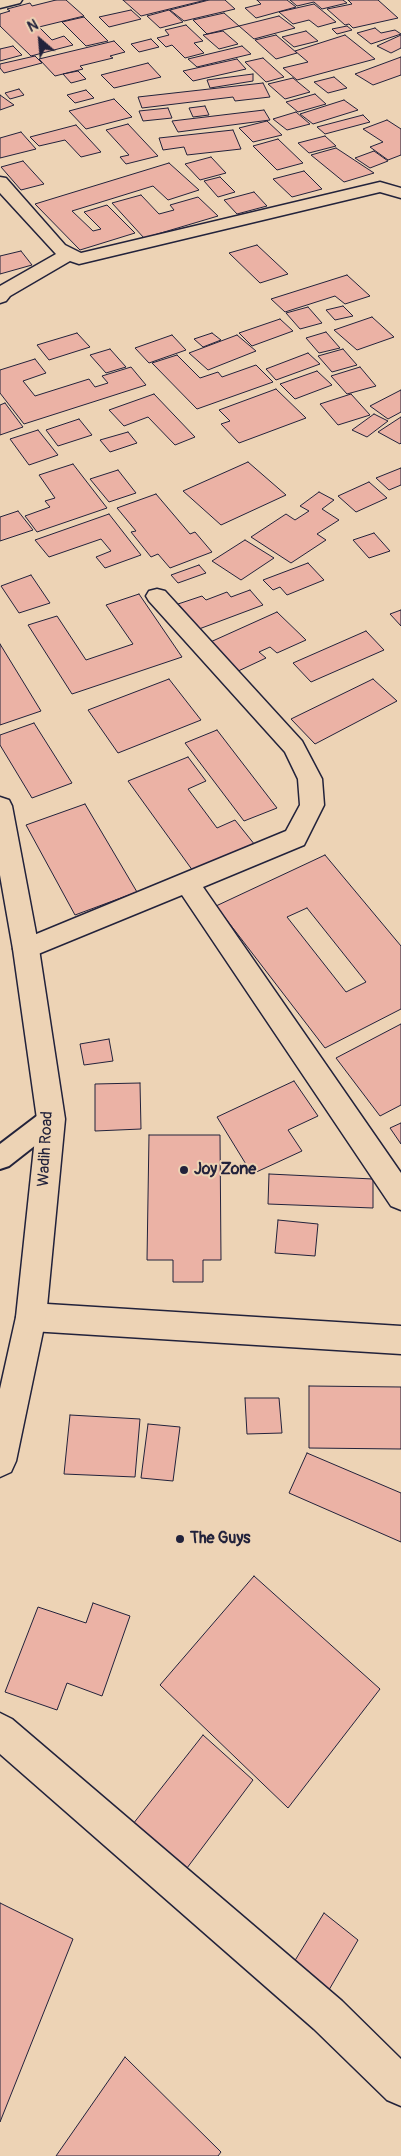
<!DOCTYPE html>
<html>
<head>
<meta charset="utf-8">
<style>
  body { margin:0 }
  #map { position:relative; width:401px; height:2156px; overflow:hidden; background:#edd3b5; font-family:Pangolin,sans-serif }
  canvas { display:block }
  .north { position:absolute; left:15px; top:15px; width:50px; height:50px; -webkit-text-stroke:4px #edd3b5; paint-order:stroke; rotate:333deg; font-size:14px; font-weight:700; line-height:20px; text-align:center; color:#22223b }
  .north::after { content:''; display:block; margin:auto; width:18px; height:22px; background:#22223b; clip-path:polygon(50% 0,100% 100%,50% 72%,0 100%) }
</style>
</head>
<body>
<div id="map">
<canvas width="401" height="2156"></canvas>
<div class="north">N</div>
</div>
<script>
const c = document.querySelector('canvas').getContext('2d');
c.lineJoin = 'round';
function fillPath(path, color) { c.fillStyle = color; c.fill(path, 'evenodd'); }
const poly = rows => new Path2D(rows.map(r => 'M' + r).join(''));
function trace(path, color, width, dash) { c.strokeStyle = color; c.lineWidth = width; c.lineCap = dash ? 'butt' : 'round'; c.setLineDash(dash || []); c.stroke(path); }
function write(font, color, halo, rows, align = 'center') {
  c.font = font + ' Pangolin,sans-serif'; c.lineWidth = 4; c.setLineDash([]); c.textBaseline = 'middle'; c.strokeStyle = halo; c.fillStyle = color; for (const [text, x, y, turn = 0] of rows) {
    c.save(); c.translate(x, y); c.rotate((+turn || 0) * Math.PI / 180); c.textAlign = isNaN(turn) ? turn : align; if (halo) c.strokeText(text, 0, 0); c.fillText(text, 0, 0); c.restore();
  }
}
const building = poly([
  [56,0,66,0,84,16,39,27,52,40,64,36,73,45,31,56,0,26,0,14,10,11,7,9,30,3,32,6,56,0],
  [123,0,206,0,141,16,123,0],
  [209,0,225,0,235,9,184,21,170,10,209,0],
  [257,0,287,0,296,7,256,18,245,8,261,4,257,0],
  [290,0,343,0,347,3,322,9,314,2,297,6,290,0],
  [348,0,378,0,398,18,353,28,349,24,345,25,327,9,352,4,348,0],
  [314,4,336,22,318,27,309,20,293,24,279,12,314,4],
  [131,10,141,19,109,27,99,17,131,10],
  [169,10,183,22,160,28,147,16,169,10],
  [224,13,239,26,207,34,193,20,224,13],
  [279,16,295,28,254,39,239,26,279,16],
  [84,17,108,41,86,46,62,22,84,17],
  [186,25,203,41,194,43,204,53,185,58,172,45,166,47,157,38,169,35,165,30,186,25],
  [347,26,352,30,337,34,332,29,347,26],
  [375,28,381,33,395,30,401,34,371,44,357,33,375,28],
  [223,31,238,44,219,49,203,35,223,31],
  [306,31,318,41,294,47,282,37,306,31],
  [276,35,297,53,276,59,255,40,276,35],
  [345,35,375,59,297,80,283,68,308,62,295,51,345,35],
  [401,35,401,48,391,53,377,46,401,35],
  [151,39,159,47,139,52,131,44,151,39],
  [114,41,125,52,110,56,113,58,80,66,83,69,55,76,39,59,114,41],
  [13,46,22,55,0,61,0,49,13,46],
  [242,46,251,54,197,67,188,59,242,46],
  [35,56,42,63,4,73,0,68,0,64,35,56],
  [401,57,401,75,373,85,355,74,401,57],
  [263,58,284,77,266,82,245,62,263,58],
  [237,59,246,69,193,81,183,71,237,59],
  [148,63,161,77,114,88,101,75,148,63],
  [78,71,86,79,71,83,63,74,78,71],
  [253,74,253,81,210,88,207,80,253,74],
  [334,77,347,88,328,93,314,82,334,77],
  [293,78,310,92,285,99,268,84,293,78],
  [263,83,270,97,235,101,233,97,142,108,138,97,263,83],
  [19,89,24,95,10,99,5,93,19,89],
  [86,90,94,98,75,103,67,95,86,90],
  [315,94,326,104,298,112,286,102,315,94],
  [0,95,14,105,0,110,0,95],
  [114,99,132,117,86,129,69,111,114,99],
  [344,100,358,110,313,124,300,114,344,100],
  [205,106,209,115,193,117,189,108,205,106],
  [168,108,172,118,143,121,139,111,168,108],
  [264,110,270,120,178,132,172,121,264,110],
  [296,112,310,124,287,130,273,119,296,112],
  [363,115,370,122,325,134,317,127,363,115],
  [387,120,401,129,401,155,388,160,370,147,383,142,363,129,387,120],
  [267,121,282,135,253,142,239,128,267,121],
  [128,124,158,156,126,164,120,157,129,155,106,130,128,124],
  [76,125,101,152,81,157,65,140,39,146,30,137,76,125],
  [233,130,241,149,187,155,184,147,163,150,159,138,233,130],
  [21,132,36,149,0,158,0,138,21,132],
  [325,136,336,146,309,153,298,143,325,136],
  [278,139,303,163,277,170,253,146,278,139],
  [336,148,374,173,344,182,311,155,336,148],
  [374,151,388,161,370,168,355,158,374,151],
  [211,157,226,173,200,180,185,164,211,157],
  [23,161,44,184,21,190,1,167,23,161],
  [169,163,199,190,168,200,153,186,72,211,93,231,101,229,84,212,107,205,135,233,80,250,35,204,169,163],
  [304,171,322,189,292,197,273,179,304,171],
  [220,177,235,192,218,197,204,181,220,177],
  [254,192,267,206,237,214,224,200,254,192],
  [141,195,159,214,174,210,170,205,198,197,218,216,144,238,112,203,141,195],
  [257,245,288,274,260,283,229,253,257,245],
  [21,251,32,265,0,274,0,256,21,251],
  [347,275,370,296,345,304,335,296,285,312,271,299,347,275],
  [343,306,353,316,335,320,326,310,343,306],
  [308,307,322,323,300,329,286,313,308,307],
  [372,317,394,337,357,350,334,330,372,317],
  [280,319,293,331,252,346,239,333,280,319],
  [326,332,340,348,319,353,306,338,326,332],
  [77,333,90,347,49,360,37,345,77,333],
  [212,333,221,340,203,347,194,339,212,333],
  [172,335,186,350,149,363,135,348,172,335],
  [237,335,256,351,208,370,189,353,237,335],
  [110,349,126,367,106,373,90,355,110,349],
  [343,349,357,365,332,372,318,356,343,349],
  [308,353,320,364,276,380,266,369,308,353],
  [177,355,200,378,218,372,222,377,256,365,273,382,197,409,152,363,177,355],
  [35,359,46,373,23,381,35,396,89,379,95,387,108,383,102,376,131,367,146,385,24,424,0,393,0,370,35,359],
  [360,367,376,386,347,394,331,376,360,367],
  [317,371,332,385,295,399,280,384,317,371],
  [276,389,306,418,239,443,221,424,230,421,219,410,276,389],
  [401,390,401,412,388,419,370,406,401,390],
  [154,394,195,437,175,445,148,417,124,426,109,410,154,394],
  [351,394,370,415,338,425,320,404,351,394],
  [5,403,23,427,0,435,0,405,5,403],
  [374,414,388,421,367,437,352,430,374,414],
  [401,417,401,443,400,444,378,432,401,417],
  [79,419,92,435,58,446,46,430,79,419],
  [38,430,58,455,29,465,10,439,38,430],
  [128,432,137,443,110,452,100,440,128,432],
  [248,462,286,495,221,525,183,491,248,462],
  [73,464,107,508,37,532,25,516,50,507,45,501,55,498,39,475,73,464],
  [401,468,401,485,389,490,376,478,401,468],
  [118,470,136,493,109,502,90,479,118,470],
  [369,482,387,498,356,512,338,496,369,482],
  [319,492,334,500,322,509,339,520,317,534,326,540,291,563,251,537,286,514,295,520,309,511,300,506,319,492],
  [156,494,190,534,195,532,212,552,170,568,158,554,151,557,131,532,136,531,117,508,156,494],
  [18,511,33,530,0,541,0,517,18,511],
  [109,514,141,555,105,568,96,557,111,551,101,539,49,557,35,540,109,514],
  [374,533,390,551,369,558,353,540,374,533],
  [245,540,274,558,241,580,212,561,245,540],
  [308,563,324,580,287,595,280,587,273,590,263,580,308,563],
  [199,565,206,573,178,583,171,575,199,565],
  [31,575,50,603,19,613,1,586,31,575],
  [250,590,263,605,199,629,178,604,202,596,206,600,227,592,231,597,250,590],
  [139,594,182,657,72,694,28,625,57,616,86,660,133,644,106,605,139,594],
  [401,610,401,626,390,614,401,610],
  [277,612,306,640,277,653,270,647,259,652,266,658,234,673,206,644,277,612],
  [366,631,384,650,311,682,293,663,366,631],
  [0,644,41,711,0,725,0,644],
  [169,679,201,720,118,753,88,710,169,679],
  [373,679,397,701,315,744,291,719,373,679],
  [34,723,72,783,32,798,0,745,0,735,34,723],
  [217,730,277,808,244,821,185,743,217,730],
  [188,757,206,781,188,789,217,828,235,820,255,845,193,871,128,781,188,757],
  [85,804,137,892,75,915,26,825,85,804],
  [325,855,401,946,401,1009,325,1048,216,906,325,855],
  [307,908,366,982,346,992,287,917,307,908],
  [401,1024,401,1105,380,1116,336,1058,401,1024],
  [109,1039,113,1061,84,1065,80,1044,109,1039],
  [294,1081,318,1116,288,1130,302,1151,252,1174,217,1117,294,1081],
  [140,1083,141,1129,95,1131,95,1084,140,1083],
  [401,1123,401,1144,390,1128,401,1123],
  [149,1135,220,1135,221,1260,203,1260,203,1282,173,1282,173,1260,147,1260,149,1135],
  [269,1174,373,1179,373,1208,268,1204,269,1174],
  [278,1220,318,1224,315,1256,275,1253,278,1220],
  [309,1386,401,1387,401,1449,309,1448,309,1386],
  [245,1398,279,1398,282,1433,247,1434,245,1398],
  [70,1415,140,1419,135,1477,64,1474,70,1415],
  [148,1424,180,1427,173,1481,141,1478,148,1424],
  [307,1453,401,1493,401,1542,289,1493,307,1453],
  [254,1576,380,1689,288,1808,160,1685,254,1576],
  [93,1603,130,1616,102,1696,67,1683,57,1710,5,1692,38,1607,86,1623,93,1603],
  [203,1735,253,1780,184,1872,133,1824,203,1735],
  [0,1903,73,1939,0,2122,0,1903],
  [324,1913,358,1940,326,1995,291,1967,324,1913],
  [125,2057,221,2152,218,2156,56,2156,125,2057]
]);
fillPath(building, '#ebb2a5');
trace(building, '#22223b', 1);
const service = poly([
  [51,1109,60,1112,63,1119,60,1126,9,1166,0,1169,0,1144,42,1112,51,1109]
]);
const minor = poly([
  [0,0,22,0,20,3,0,8,0,0],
  [0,177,6,178,65,245,81,253,380,182,401,188,401,198,380,192,79,264,70,261,10,296,6,301,0,303,0,286,56,254,0,193,0,177],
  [157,589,165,591,302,741,322,779,324,805,304,845,203,887,401,1173,401,1210,391,1206,182,895,26,959,17,956,13,949,17,942,286,831,300,805,298,779,285,752,149,601,146,596,149,591,157,589],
  [31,1303,401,1326,401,1354,31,1331,20,1327,16,1317,20,1307,31,1303],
  [0,1713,12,1719,342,2001,401,2059,401,2106,387,2100,314,2029,0,1754,0,1713]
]);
const tertiary = poly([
  [0,797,9,800,12,806,39,949,65,1119,46,1317,16,1461,11,1472,0,1477,0,1389,16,1317,37,1119,13,949,0,875,0,797]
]);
trace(service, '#22223b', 4);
trace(minor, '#22223b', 3);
trace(tertiary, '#22223b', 3);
fillPath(service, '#edd3b5');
fillPath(minor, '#edd3b5');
fillPath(tertiary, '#edd3b5');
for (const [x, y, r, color] of [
  [184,1170,5,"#22223b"],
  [180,1539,5,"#22223b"]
]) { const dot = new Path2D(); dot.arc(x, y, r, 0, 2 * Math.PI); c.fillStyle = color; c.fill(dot); trace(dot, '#edd3b5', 2); }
write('16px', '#22223b', '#edd3b5', [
  ["Wadih Road",46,1149,-87]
]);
write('bold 16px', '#22223b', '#edd3b5', [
  ["Joy Zone",194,1170],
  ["The Guys",190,1539]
], 'left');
</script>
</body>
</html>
